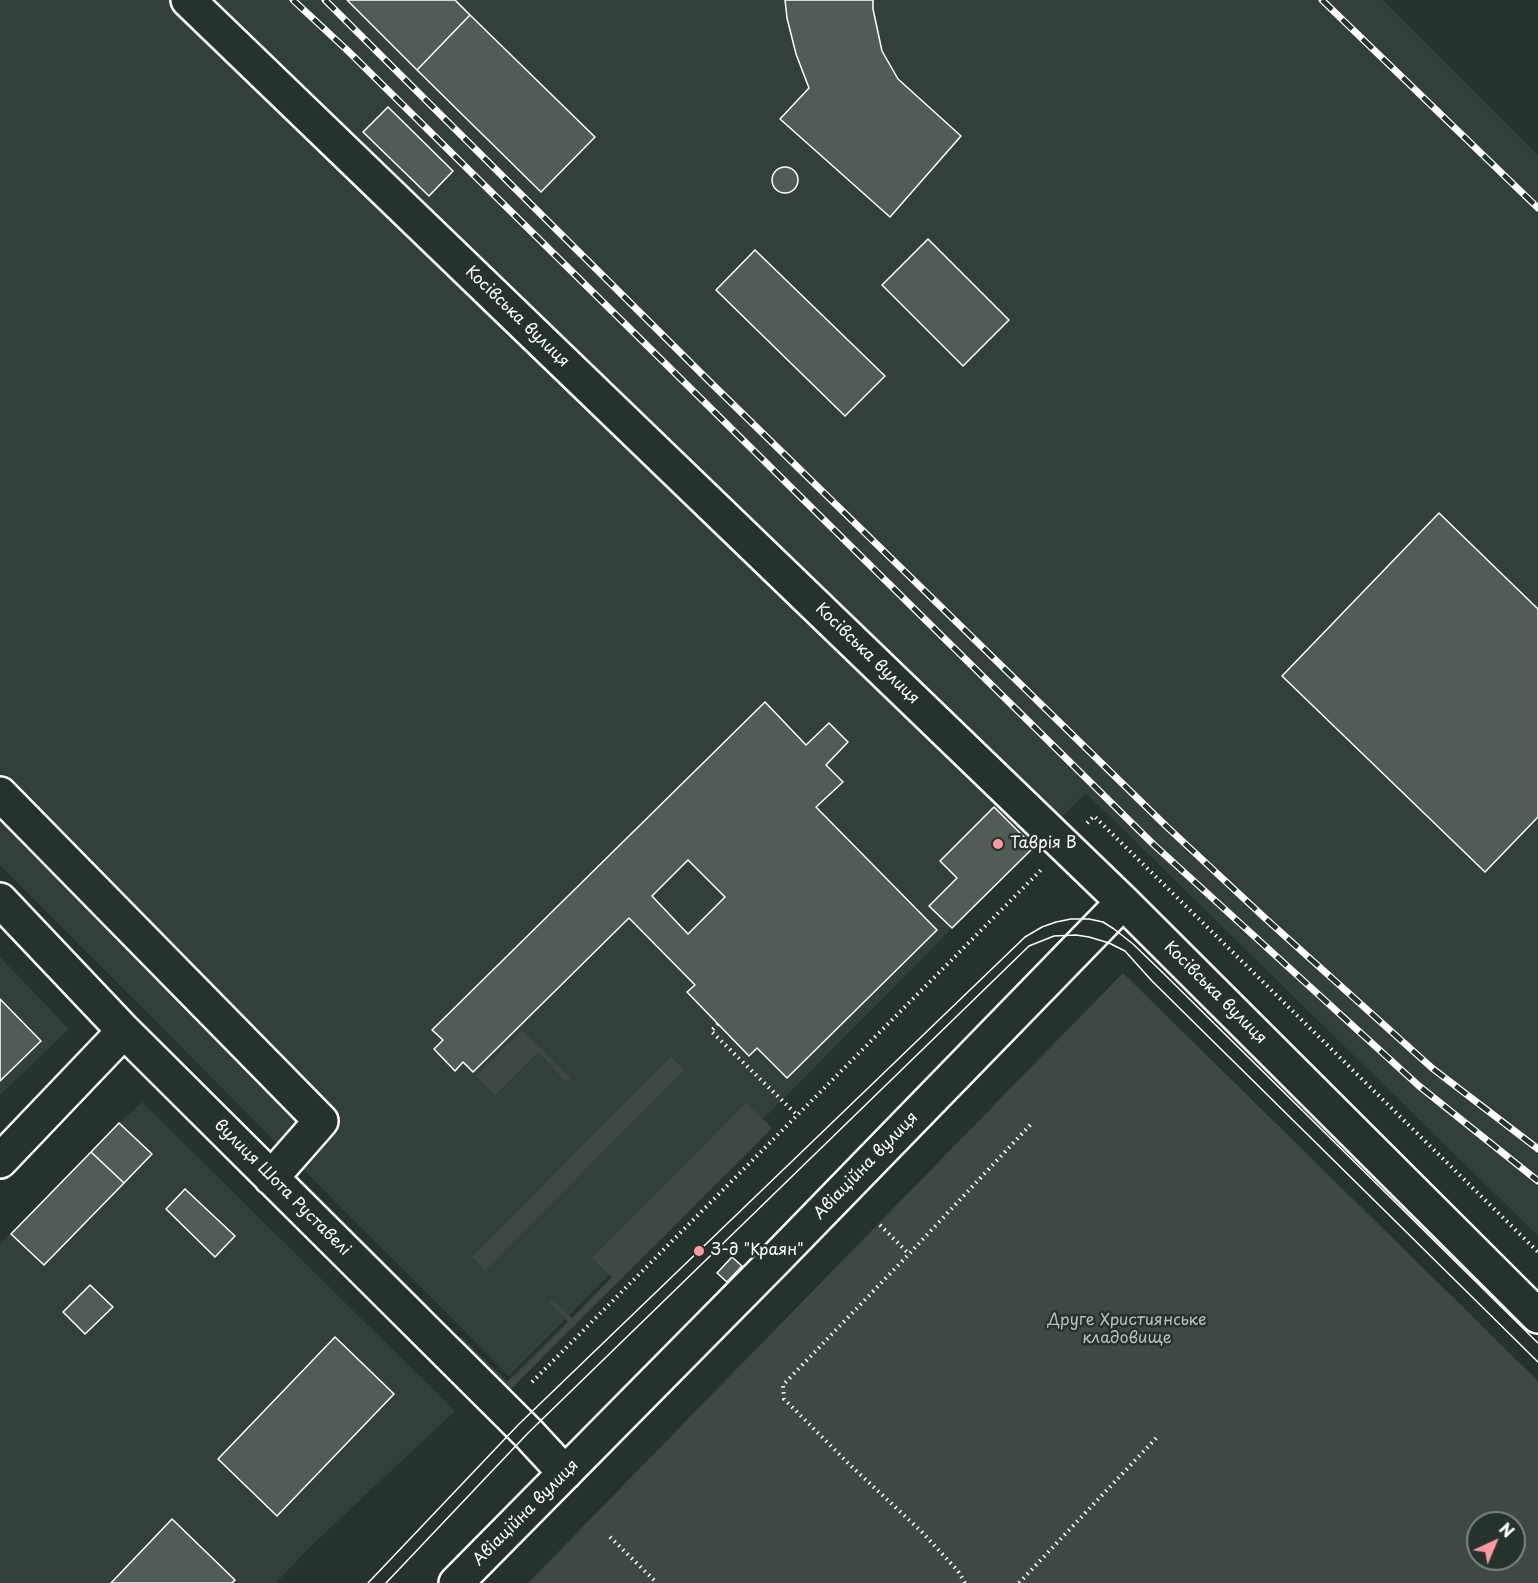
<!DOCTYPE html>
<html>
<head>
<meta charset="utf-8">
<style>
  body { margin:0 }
  #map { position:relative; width:1538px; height:1583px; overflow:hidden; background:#26332d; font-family:"Playpen Sans",sans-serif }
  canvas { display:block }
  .north { position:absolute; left:1466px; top:1511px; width:60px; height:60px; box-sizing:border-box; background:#26332d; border:2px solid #7d8581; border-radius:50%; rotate:44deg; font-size:16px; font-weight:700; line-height:24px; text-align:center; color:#fff }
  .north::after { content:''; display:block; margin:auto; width:21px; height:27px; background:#ff9aa2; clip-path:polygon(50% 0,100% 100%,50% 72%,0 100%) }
</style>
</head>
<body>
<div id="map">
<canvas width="1538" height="1583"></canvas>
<div class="north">N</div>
</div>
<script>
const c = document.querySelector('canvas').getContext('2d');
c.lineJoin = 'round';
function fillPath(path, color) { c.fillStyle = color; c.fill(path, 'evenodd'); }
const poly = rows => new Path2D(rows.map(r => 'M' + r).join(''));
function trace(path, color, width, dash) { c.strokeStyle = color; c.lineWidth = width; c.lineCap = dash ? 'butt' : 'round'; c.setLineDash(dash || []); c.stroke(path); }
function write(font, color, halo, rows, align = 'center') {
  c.font = font + ' "Playpen Sans",sans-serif'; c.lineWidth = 5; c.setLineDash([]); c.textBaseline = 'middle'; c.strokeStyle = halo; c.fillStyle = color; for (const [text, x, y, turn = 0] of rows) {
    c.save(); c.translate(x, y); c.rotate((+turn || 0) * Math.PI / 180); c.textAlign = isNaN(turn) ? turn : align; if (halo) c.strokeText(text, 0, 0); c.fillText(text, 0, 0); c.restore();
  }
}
fillPath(poly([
  [0,0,1383,0,1538,155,1538,1236,1086,793,509,1376,0,865],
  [0,957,69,1029,0,1095],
  [142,1102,455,1411,310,1547,276,1583,0,1583,0,1244,119,1123]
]), '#333f3a');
fillPath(poly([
  [1123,973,1538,1381,1538,1583,528,1583],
  [1478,1523,1514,1523,1514,1559,1478,1559],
  [522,1030,570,1078,567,1082,538,1052,495,1095,476,1076],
  [671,1057,684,1070,485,1270,472,1257],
  [746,1103,772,1128,507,1393,461,1347,460,1336,507,1382,568,1322,549,1302,552,1299,572,1318,612,1277,592,1258],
  [293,1171,432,1309,418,1307,288,1177]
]), '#3e4944');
const building = poly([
  [347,0,455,0,470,15,417,70,347,0],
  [785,0,873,0,873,9,882,51,898,79,961,136,890,217,780,119,809,88,796,54,787,18,785,0],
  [470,15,595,137,541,192,417,70,470,15],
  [388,107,453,171,429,196,363,132,388,107],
  '772 180a13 13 0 1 1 26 0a13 13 0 1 1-26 0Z',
  [928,239,1009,320,963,366,882,285,928,239],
  [755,250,885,376,845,416,716,290,755,250],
  [1439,513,1538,609,1538,817,1485,872,1282,676,1439,513],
  [765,702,806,745,829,723,848,742,826,765,843,782,816,807,937,930,787,1078,757,1048,749,1056,687,992,695,985,629,918,473,1072,463,1062,455,1071,434,1049,443,1040,432,1030,765,702],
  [688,860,725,897,688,934,652,896,688,860],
  [994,807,1034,847,952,928,929,906,957,878,940,861,994,807],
  [0,999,41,1041,0,1081,0,999],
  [119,1123,152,1154,124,1183,91,1152,119,1123],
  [91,1152,124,1183,44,1265,11,1234,91,1152],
  [185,1189,235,1236,215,1257,166,1209,185,1189],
  [732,1257,742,1266,727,1282,717,1273,732,1257],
  [90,1285,113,1307,85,1334,63,1312,90,1285],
  [335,1337,394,1394,277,1516,218,1459,335,1337],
  [172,1519,235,1580,232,1583,111,1583,172,1519]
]);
fillPath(building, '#515c57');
trace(building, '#fff', 1.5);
const minor = poly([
  [188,0,1123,902,1538,1316],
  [0,794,321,1121,271,1178],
  [0,900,124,1031,528,1433,565,1473],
  [0,1161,124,1031],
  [456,1583,773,1262,1123,902]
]);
trace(minor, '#fff', 38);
trace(poly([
  [1087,823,1094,816,1538,1252],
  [718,1024,711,1031,797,1115],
  [880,1225,909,1254],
  [532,1382,1042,869],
  [610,1537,657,1583],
  [965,1583,958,1571,921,1531,850,1465,784,1399,783,1385,909,1254,1032,1123],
  [1019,1583,1159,1435]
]), '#fff', 4, [1.5, 4.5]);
trace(minor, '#26332d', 33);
trace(poly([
  [368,1583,519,1424,1025,937,1042,927,1056,922,1071,919,1089,919,1103,922,1114,929,1133,944,1161,971,1538,1343],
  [386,1583,528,1433,1029,946,1054,936,1076,935,1089,937,1109,943,1125,951,1152,981,1538,1362]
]), '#fff', 1.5);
const rail = poly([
  [293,0,348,51,1153,844,1419,1086,1538,1181],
  [325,0,708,380,1166,826,1266,919,1432,1068,1538,1149],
  [1322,0,1538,208]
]);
trace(rail, '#fff', 7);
trace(rail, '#26332d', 4.5, [14]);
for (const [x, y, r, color] of [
  [998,844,6,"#ff9aa2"],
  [699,1251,6,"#ff9aa2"]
]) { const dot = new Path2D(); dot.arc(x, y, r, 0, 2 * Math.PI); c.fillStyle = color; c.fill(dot); trace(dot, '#26332d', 2); }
write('16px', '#fff', '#26332d', [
  ["Косівська вулиця",517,317,44],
  ["Косівська вулиця",867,654,44],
  ["Косівська вулиця",1215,993,45],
  ["Авіаційна вулиця",866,1166,-46],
  ["вулиця Шота Руставелі",282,1188,45],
  ["Авіаційна вулиця",526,1513,-45]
]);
write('16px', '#fff', '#26332d', [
  ["Таврія В",1010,844],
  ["З-д \"Краян\"",711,1251]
], 'left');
write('16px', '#bbbfbe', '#26332d', [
  ["Друге Християнське",1127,1321],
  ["кладовище",1127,1339]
]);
</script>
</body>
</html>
